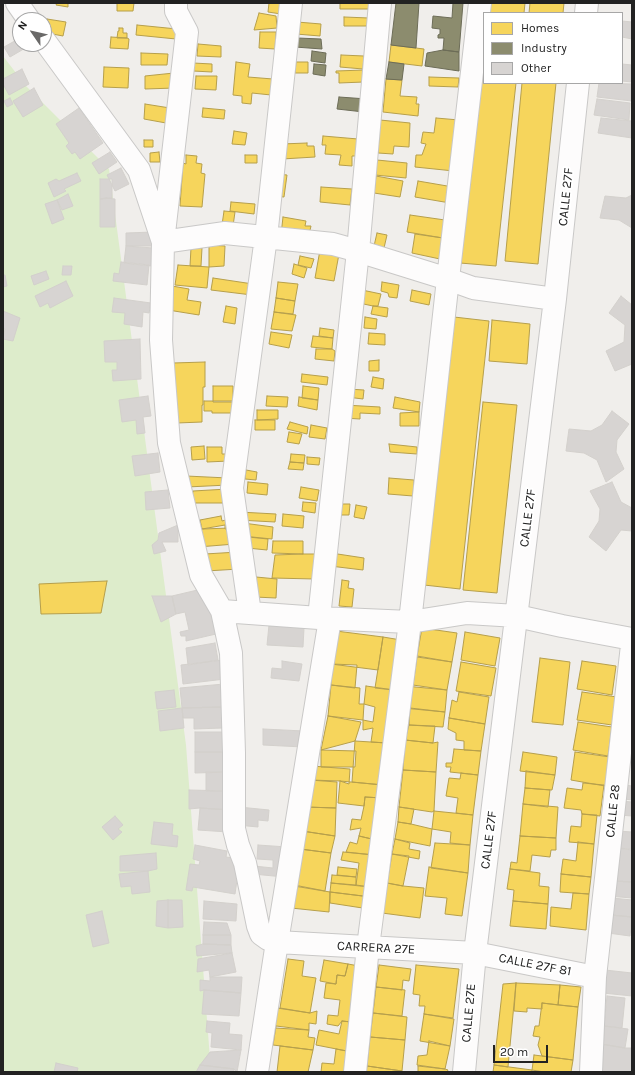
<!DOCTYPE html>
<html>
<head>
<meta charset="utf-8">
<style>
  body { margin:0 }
  #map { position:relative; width:635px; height:1075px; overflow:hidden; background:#f0eeeb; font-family:Karla,sans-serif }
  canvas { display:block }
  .frame { position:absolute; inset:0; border:4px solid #222; pointer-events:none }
  .legend { position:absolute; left:483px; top:12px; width:140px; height:72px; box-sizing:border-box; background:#fff; border:1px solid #a7a7a7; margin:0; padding:5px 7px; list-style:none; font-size:12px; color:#222 }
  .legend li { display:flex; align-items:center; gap:8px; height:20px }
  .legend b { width:20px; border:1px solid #a7a7a7 }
  .north { position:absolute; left:12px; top:12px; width:40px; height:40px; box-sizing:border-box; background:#fff; border:1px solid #a7a7a7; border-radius:50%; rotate:304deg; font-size:11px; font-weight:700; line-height:16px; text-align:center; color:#222 }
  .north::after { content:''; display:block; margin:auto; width:14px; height:18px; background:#6a6968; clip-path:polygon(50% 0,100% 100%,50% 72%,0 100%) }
  .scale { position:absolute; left:493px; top:1045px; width:55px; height:18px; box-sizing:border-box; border:2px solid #222; border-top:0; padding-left:5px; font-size:12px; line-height:14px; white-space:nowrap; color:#222; -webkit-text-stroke:3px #fff; paint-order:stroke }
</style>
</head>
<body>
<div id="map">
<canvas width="635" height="1075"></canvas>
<div class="frame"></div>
<ul class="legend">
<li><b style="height:11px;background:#f6d55c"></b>Homes</li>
<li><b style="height:11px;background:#8c8c6e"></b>Industry</li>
<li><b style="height:11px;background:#d7d4d2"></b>Other</li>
</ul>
<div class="north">N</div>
<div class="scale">20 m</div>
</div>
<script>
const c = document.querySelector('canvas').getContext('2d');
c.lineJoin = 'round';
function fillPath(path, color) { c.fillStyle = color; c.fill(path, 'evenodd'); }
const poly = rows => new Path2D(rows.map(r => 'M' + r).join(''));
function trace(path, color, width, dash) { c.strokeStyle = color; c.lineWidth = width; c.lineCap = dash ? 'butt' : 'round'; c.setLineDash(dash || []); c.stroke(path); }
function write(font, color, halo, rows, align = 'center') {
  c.font = font + ' Karla,sans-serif'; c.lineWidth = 4; c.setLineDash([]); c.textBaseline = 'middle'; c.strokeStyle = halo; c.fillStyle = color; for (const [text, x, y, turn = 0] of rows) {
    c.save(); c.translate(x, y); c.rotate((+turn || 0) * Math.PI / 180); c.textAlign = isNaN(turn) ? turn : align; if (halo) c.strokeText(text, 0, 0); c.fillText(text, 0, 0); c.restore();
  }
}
fillPath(poly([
  [3,56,26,86,109,169,186,745,211,1072,3,1072]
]), '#ddeccb');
const homes = poly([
  [57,3,68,3,68,7,56,5,57,3],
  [117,3,134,3,133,11,117,11,117,3],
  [269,3,282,3,281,14,268,12,269,3],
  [340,3,371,3,371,9,340,9,340,3],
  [488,3,525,3,524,13,487,13,488,3],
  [530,3,564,3,563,13,529,13,530,3],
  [259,13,276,16,277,28,254,30,259,13],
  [344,17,369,18,369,26,344,26,344,17],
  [47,19,66,22,63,36,47,33,47,19],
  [297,22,321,24,320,36,296,34,297,22],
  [137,25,177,29,176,39,136,35,137,25],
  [119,28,123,28,123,33,127,33,127,38,117,38,118,31,119,31,119,28],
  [260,32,276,32,275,49,259,48,260,32],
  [111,37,127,38,129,39,128,49,110,48,111,37],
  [484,40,484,83,516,83,496,266,460,263,484,40],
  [198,44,221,46,221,57,197,56,198,44],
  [391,45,424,49,422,66,389,62,391,45],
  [141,53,168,54,167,65,141,65,141,53],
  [341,55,364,56,363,69,340,67,341,55],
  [236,62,250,64,248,77,273,79,271,95,252,93,251,104,242,103,242,96,233,95,236,62],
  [296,62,308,62,308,73,295,73,296,62],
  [193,63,212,64,212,72,193,71,193,63],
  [104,67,129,68,128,88,103,87,104,67],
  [364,70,364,82,339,83,339,73,336,73,336,71,364,70],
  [174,73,175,88,145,89,145,76,174,73],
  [196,76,217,76,216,90,195,89,196,76],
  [429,77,459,78,458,87,429,86,429,77],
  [386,79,402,80,400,96,417,97,416,104,419,104,418,116,383,112,386,79],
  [522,83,556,83,538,264,505,261,522,83],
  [145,104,170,108,166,123,144,119,145,104],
  [203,108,225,110,224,119,202,117,203,108],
  [436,118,459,120,454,171,415,167,416,155,422,155,426,144,421,143,423,132,434,133,436,118],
  [380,120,410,123,409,147,394,146,393,154,378,153,380,120],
  [234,131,247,133,245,145,232,144,234,131],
  [323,136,358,139,356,156,352,156,352,166,339,165,341,155,325,154,326,145,322,145,323,136],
  [144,140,153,140,153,147,144,147,144,140],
  [307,143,307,146,314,146,315,157,282,159,281,144,307,143],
  [159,152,160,162,150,162,150,153,159,152],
  [186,155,197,156,196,163,202,164,201,173,205,174,202,207,180,206,183,163,186,164,186,155],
  [245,155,257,155,257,163,245,163,245,155],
  [377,160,407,163,406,178,375,175,377,160],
  [277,174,287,175,284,197,274,196,277,174],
  [376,176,403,181,400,197,374,193,376,176],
  [418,181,453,187,450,203,415,197,418,181],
  [321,187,352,189,350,205,320,202,321,187],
  [231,202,255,204,254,214,230,211,231,202],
  [224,211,235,212,233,226,222,225,224,211],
  [410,215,445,220,443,238,407,232,410,215],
  [283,217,306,221,305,226,311,226,308,239,281,235,283,217],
  [377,233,387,235,384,248,374,246,377,233],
  [415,234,443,238,440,259,412,253,415,234],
  [209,245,225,246,224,266,209,267,209,245],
  [191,248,202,248,201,266,190,266,191,248],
  [320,250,339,254,334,281,315,278,320,250],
  [300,256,314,259,311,268,298,265,300,256],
  [294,264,307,268,304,278,292,274,294,264],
  [178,265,209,267,207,288,175,285,178,265],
  [213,278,253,284,252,295,211,290,213,278],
  [278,282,298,284,295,301,276,298,278,282],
  [382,282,399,285,397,298,389,297,388,293,381,291,382,282],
  [172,286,189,289,187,300,201,302,199,315,168,310,172,286],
  [362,290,381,294,378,306,373,306,359,303,362,290],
  [412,290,431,294,429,305,410,301,412,290],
  [276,298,295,301,293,314,274,312,276,298],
  [226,306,237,308,235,324,223,322,226,306],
  [373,306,388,308,387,317,371,314,373,306],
  [274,312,296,315,292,331,271,329,274,312],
  [365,317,377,319,376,329,364,328,365,317],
  [454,317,489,321,460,589,424,585,454,317],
  [492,320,530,324,527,364,489,361,492,320],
  [320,328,334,330,333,338,319,336,320,328],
  [271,332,292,335,289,348,269,344,271,332],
  [369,333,385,334,385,345,368,344,369,333],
  [313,336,333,338,332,349,311,347,313,336],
  [316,349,332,349,335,351,334,361,315,359,316,349],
  [379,360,379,371,369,371,369,361,379,360],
  [205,362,205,387,203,387,203,405,202,405,202,422,177,423,173,363,205,362],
  [302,374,328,377,327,385,301,382,302,374],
  [373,377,384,379,383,389,371,387,373,377],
  [213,386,233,386,233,402,213,402,213,386],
  [303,386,319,388,318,400,302,398,303,386],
  [348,389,364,390,363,399,347,397,348,389],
  [267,396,288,397,287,407,266,406,267,396],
  [299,397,318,400,317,410,298,406,299,397],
  [395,397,420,402,419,412,393,408,395,397],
  [204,401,237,401,237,413,212,413,212,411,204,411,204,401],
  [483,402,517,405,497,593,463,590,483,402],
  [344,405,380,407,380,414,360,413,360,419,343,418,344,405],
  [257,410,278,410,278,419,257,420,257,410],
  [419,412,419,426,400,426,400,413,419,412],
  [255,420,275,420,275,430,255,430,255,420],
  [290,422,308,427,307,434,287,429,290,422],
  [311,425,327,428,325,439,309,437,311,425],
  [289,432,302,434,299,444,287,442,289,432],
  [389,444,417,447,417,454,390,452,389,444],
  [204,446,205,459,192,460,191,447,204,446],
  [207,447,222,447,222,454,229,454,229,461,207,462,207,447],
  [291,454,305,455,304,463,290,462,291,454],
  [307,457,320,458,319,465,307,464,307,457],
  [290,462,304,463,303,470,288,469,290,462],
  [246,470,257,472,256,480,245,479,246,470],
  [186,476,228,478,228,485,187,487,186,476],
  [389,478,414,480,413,496,388,494,389,478],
  [248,482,268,484,267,495,247,493,248,482],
  [301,487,319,490,317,501,299,498,301,487],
  [228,489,227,503,191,503,193,491,228,489],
  [303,502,316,503,315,513,302,511,303,502],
  [336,504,350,504,349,515,335,515,336,504],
  [356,505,367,507,364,519,354,517,356,505],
  [239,512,276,514,275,522,238,520,239,512],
  [283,514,304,516,303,528,282,526,283,514],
  [221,516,222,521,229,519,230,528,225,529,225,525,202,529,200,520,221,516],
  [243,523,273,527,272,539,242,536,243,523],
  [230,528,235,544,198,547,197,531,202,529,230,528],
  [248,537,268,539,267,550,247,548,248,537],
  [273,541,303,541,303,554,272,553,273,541],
  [238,552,239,569,206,571,205,554,238,552],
  [331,553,364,558,363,570,330,566,331,553],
  [303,554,316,554,315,579,272,578,275,555,303,554],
  [256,577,277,579,276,598,255,597,256,577],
  [342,580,349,581,348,588,354,589,352,607,339,606,342,580],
  [107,581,101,613,41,614,39,584,107,581],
  [422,628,457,633,452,662,417,656,422,628],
  [336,631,383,637,378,670,331,664,336,631],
  [465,632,500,638,495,666,461,660,465,632],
  [383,637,401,640,394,690,375,688,383,637],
  [417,657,452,662,447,690,413,685,417,657],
  [540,658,570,662,563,725,532,722,540,658],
  [582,661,616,666,612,695,577,689,582,661],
  [461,662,496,668,491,696,456,691,461,662],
  [331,664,357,665,355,688,331,685,331,664],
  [331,685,360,688,359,704,364,704,363,720,328,716,331,685],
  [366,686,394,690,387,743,371,742,373,728,363,730,363,720,373,722,375,707,364,704,366,686],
  [405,686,447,690,445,712,403,708,405,686],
  [459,692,489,697,485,724,449,718,452,700,457,702,459,692],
  [582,692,617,697,612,725,577,720,582,692],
  [410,708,445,712,443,727,409,725,410,708],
  [328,716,361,722,355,741,321,750,328,716],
  [449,718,485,724,481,751,464,750,464,741,456,740,456,733,448,729,449,718],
  [578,722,612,727,608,756,573,750,578,722],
  [409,725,435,726,433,743,405,740,409,725],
  [405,740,433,743,438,742,436,772,403,770,405,740],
  [355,741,387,743,383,785,352,782,355,741],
  [454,749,481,751,478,775,450,772,451,767,446,767,446,763,452,763,454,749],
  [321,750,356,751,355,767,321,767,321,750],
  [523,752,557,757,555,775,520,771,523,752],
  [575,752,610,757,605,786,571,780,575,752],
  [312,766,350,769,349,784,340,781,310,780,312,766],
  [403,770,436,772,434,811,432,812,399,807,403,770],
  [526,771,555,775,552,790,525,788,526,771],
  [461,773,478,775,473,815,456,813,458,798,446,796,449,778,460,779,461,773],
  [310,780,337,782,336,808,305,807,310,780],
  [340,781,383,785,382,798,365,797,364,806,338,803,340,781],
  [583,783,604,785,600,816,582,814,581,810,564,808,567,788,582,790,583,783],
  [525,788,550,790,548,807,523,804,525,788],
  [365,797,382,798,376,840,359,836,361,828,350,830,352,819,361,820,364,806,365,797],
  [523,804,558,807,556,838,520,836,523,804],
  [305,807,336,808,335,836,302,831,305,807],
  [399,807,414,809,411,824,398,822,399,807],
  [434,811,473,815,470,845,450,843,451,832,432,829,434,811],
  [582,814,597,815,594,844,569,842,571,826,581,827,582,814],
  [398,822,411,824,432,829,430,846,395,839,398,822],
  [302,831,335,836,331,853,300,849,302,831],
  [359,836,376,840,374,855,346,852,350,842,357,844,359,836],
  [520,836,556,838,556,850,551,850,550,857,532,855,530,871,510,869,511,862,517,863,520,836],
  [395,839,410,843,409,849,420,851,419,859,392,854,395,839],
  [578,842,594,844,591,877,561,874,563,859,576,861,578,842],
  [435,843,470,845,468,873,431,868,435,843],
  [300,849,331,853,325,891,294,885,300,849],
  [343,852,374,855,370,887,356,885,359,863,341,860,343,852],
  [392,854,409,856,403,886,387,883,392,854],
  [338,867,357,869,356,877,337,875,338,867],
  [429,867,468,873,462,916,445,914,447,898,425,896,429,867],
  [510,869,540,873,539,886,549,887,548,904,513,901,514,890,507,889,510,869],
  [561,874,591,877,589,894,560,892,561,874],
  [332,875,356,877,356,885,331,883,332,875],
  [331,883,370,887,371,897,330,892,331,883],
  [387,883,403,886,424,888,420,918,382,913,387,883],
  [294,886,330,892,329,912,291,908,294,886],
  [330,892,371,897,369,909,330,903,330,892],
  [573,893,589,894,586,930,550,926,551,907,571,909,573,893],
  [513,901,548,904,546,929,510,926,513,901],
  [288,959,304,961,302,976,316,978,310,1013,280,1008,288,959],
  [324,960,348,964,345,976,337,975,336,984,320,981,324,960],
  [348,964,359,966,351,1022,342,1021,338,1026,327,1024,328,1015,338,1016,340,1000,324,998,326,983,336,984,337,975,345,976,348,964],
  [379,965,411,969,409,981,403,980,402,990,376,987,379,965],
  [416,965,459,969,453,1018,424,1014,425,1006,419,1006,420,995,413,994,416,965],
  [516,983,508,1067,494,1065,503,984,516,983],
  [516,983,560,985,558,1005,542,1003,542,1009,527,1008,527,1012,514,1011,516,983],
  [560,985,581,987,578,1007,558,1005,560,985],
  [376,987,405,990,402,1016,373,1013,376,987],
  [542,1003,578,1007,573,1060,542,1056,538,1045,540,1037,533,1036,535,1026,539,1026,542,1003],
  [277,1008,310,1013,317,1011,316,1024,309,1023,309,1030,275,1028,277,1008],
  [373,1013,407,1017,405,1040,370,1037,373,1013],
  [424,1014,454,1019,450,1046,420,1041,424,1014],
  [342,1021,351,1022,352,1052,316,1045,319,1030,339,1034,342,1021],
  [276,1026,309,1030,308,1037,315,1038,313,1050,273,1045,276,1026],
  [370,1037,405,1040,402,1071,367,1066,370,1037],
  [429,1041,450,1046,445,1069,417,1065,418,1056,427,1055,429,1041],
  [280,1046,313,1050,308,1072,277,1072,280,1046],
  [336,1049,352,1052,349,1072,321,1072,322,1063,334,1064,336,1049],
  [534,1055,573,1060,571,1072,544,1072,532,1070,534,1055],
  [494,1065,532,1070,532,1072,493,1072,494,1065],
  [367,1066,402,1071,402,1072,366,1072,367,1066],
  [418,1066,445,1069,448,1070,447,1072,418,1072,418,1066]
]);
fillPath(homes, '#f6d55c');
trace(homes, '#b69f4b', 1);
const industry = poly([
  [396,3,419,3,416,48,391,45,396,3],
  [453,3,463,3,459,52,443,50,444,38,438,38,438,35,440,34,440,29,432,28,433,16,452,18,453,3],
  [297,38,321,39,322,49,295,47,297,38],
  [443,50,459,52,459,71,425,66,427,53,443,50],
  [312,51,326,53,325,63,311,61,312,51],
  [389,62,404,64,402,80,386,79,389,62],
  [314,64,326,65,325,76,313,74,314,64],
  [339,97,367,99,364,112,337,109,339,97]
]);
fillPath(industry, '#8c8c6e');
trace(industry, '#6c6c57', 1);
const building = poly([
  [622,21,632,22,632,39,622,37,622,21],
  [20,38,20,44,25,44,27,47,10,57,4,47,20,38],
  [622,64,632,65,632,82,622,81,622,64],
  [22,69,29,84,9,95,3,84,3,79,22,69],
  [599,83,632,84,632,101,597,97,599,83],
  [34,88,43,105,23,117,13,101,34,88],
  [10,98,13,104,7,107,4,101,10,98],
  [597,99,630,103,629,120,594,115,597,99],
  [79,108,103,143,80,159,75,152,72,154,66,146,69,143,56,124,79,108],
  [601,118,632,121,632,138,598,133,601,118],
  [110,152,117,162,99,174,92,163,110,152],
  [121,168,129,184,115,191,107,175,121,168],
  [77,173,81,181,64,189,66,191,54,197,48,183,56,179,59,181,77,173],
  [100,179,112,179,112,198,100,199,100,179],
  [68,194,73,206,62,210,57,200,68,194],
  [632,195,632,228,619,220,600,218,605,196,626,198,632,195],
  [106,198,115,199,115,227,100,227,100,199,106,198],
  [57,200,64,219,52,224,45,204,57,200],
  [153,232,153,246,126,246,126,233,153,232],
  [126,246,153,248,152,266,124,263,126,246],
  [121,262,149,265,147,285,113,281,114,273,119,274,121,262],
  [63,266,72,266,71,275,62,275,63,266],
  [46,271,49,279,34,285,31,276,46,271],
  [3,275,5,275,7,286,3,287,3,275],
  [66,281,73,296,50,308,48,303,40,307,35,296,66,281],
  [621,296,632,305,632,364,615,371,606,351,624,342,625,325,609,313,621,296],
  [114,298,151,303,149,313,143,312,142,327,124,324,125,313,112,312,114,298],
  [3,311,20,318,13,341,3,339,5,329,3,328,3,311],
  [140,339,141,379,113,381,112,370,117,370,117,362,105,362,104,341,140,339],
  [148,396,151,416,143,417,145,433,137,434,136,420,122,422,119,400,148,396],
  [612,411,629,424,617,440,616,452,624,469,606,482,597,460,584,453,566,451,569,429,591,431,602,425,612,411],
  [158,453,160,472,135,476,132,456,158,453],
  [612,482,621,502,632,508,632,531,621,530,606,551,589,537,599,521,600,509,590,491,612,482],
  [168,490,170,508,146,510,145,492,168,490],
  [178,525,178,542,162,542,166,551,154,554,152,545,158,540,159,533,178,525],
  [206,588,216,634,186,641,186,636,181,636,180,632,189,630,185,612,176,614,172,596,206,588],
  [152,596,172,596,176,614,161,622,152,596],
  [269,625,304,628,303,647,267,645,269,625],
  [215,643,218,660,188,665,186,648,215,643],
  [223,660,225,679,183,684,181,665,223,660],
  [282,661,302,664,299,681,271,678,272,668,282,669,282,661],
  [224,684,222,707,182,708,180,688,224,684],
  [174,690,176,707,157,709,155,692,174,690],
  [222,707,223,728,194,729,194,718,183,718,182,708,222,707],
  [182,708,184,728,160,731,158,711,182,708],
  [263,729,304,731,303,747,263,745,263,729],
  [195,732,224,732,224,752,195,752,195,732],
  [195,752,224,752,230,772,195,773,195,752],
  [206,772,230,772,230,791,206,791,206,772],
  [625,785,632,786,632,800,624,799,625,785],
  [189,790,230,791,230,810,200,808,189,809,189,790],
  [620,801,632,802,632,816,619,815,620,801],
  [239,807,269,810,268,821,258,820,258,827,237,825,239,807],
  [200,808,230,810,228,832,198,830,200,808],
  [115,816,123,825,118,829,122,832,113,840,102,827,115,816],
  [154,822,173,824,172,835,178,836,177,847,151,844,154,822],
  [618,831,632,832,632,849,617,848,618,831],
  [195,845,227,851,226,857,240,859,235,894,193,887,192,891,186,890,190,864,199,865,200,861,193,859,195,845],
  [258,845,287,847,284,877,253,874,254,866,273,868,273,860,257,859,258,845],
  [617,848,632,850,632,882,614,881,617,848],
  [156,853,157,869,148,871,120,871,120,856,156,853],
  [148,871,150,892,132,894,131,886,121,887,119,874,148,871],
  [614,881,632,882,632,898,608,896,614,881],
  [612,898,632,900,632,917,611,915,612,898],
  [168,900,168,928,156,926,157,901,168,900],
  [168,900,182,900,183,927,168,928,168,900],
  [204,901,237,904,236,921,203,919,204,901],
  [102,911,109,943,93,947,86,915,102,911],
  [611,915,632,917,630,936,608,933,611,915],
  [204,922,227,923,231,935,203,935,204,922],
  [203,935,231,935,231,945,203,944,203,935],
  [203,944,231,945,232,953,197,956,196,946,203,944],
  [232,953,236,972,210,977,209,970,197,972,198,959,232,953],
  [605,970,632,973,632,996,603,993,605,970],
  [210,977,242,977,241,993,204,990,200,991,200,980,210,981,210,977],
  [204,990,241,993,239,1016,202,1014,204,990],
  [607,996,625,998,622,1028,604,1026,607,996],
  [207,1021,230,1023,229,1034,242,1035,241,1050,211,1047,212,1033,206,1032,207,1021],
  [604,1026,628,1029,625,1048,601,1044,604,1026],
  [601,1044,625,1048,632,1048,632,1072,599,1072,601,1044],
  [241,1050,237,1072,234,1069,200,1065,210,1052,241,1050],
  [56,1063,78,1068,77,1072,54,1072,56,1063],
  [200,1065,234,1069,234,1072,196,1072,200,1065]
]);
fillPath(building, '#d7d4d2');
trace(building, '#d3d0cc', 1);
const street = poly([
  [17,3,29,20],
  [176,3,176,11,187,32,163,242,225,233,333,244,358,251,448,279,473,288,555,299],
  [586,13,587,3],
  [44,40,139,170,163,242,161,340,169,443,201,575,222,611,319,618,410,622,467,613,517,616,562,626,632,639],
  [222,611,231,653,234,753,234,829,238,845,245,863,258,926,261,934,268,939,277,942,475,953,595,977],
  [250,613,232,488,266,237,291,3],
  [319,618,358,251,380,3],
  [257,1072,277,942,330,619],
  [355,1072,368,947,410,622,448,279,480,3],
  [464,1072,475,953,555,299,578,83],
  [591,1072,595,977,632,645]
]);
trace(street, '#c9c8c7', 24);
trace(street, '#fdfcfc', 22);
write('13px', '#222', '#fff', [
  ["CALLE 27F",566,197,-84],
  ["CALLE 27F",528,518,-83],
  ["CALLE 28",613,811,-84],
  ["CALLE 27F",489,840,-83],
  ["CARRERA 27E",376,948,3],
  ["CALLE 27F 81",535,965,11],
  ["CALLE 27E",469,1013,-85]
]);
</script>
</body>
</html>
